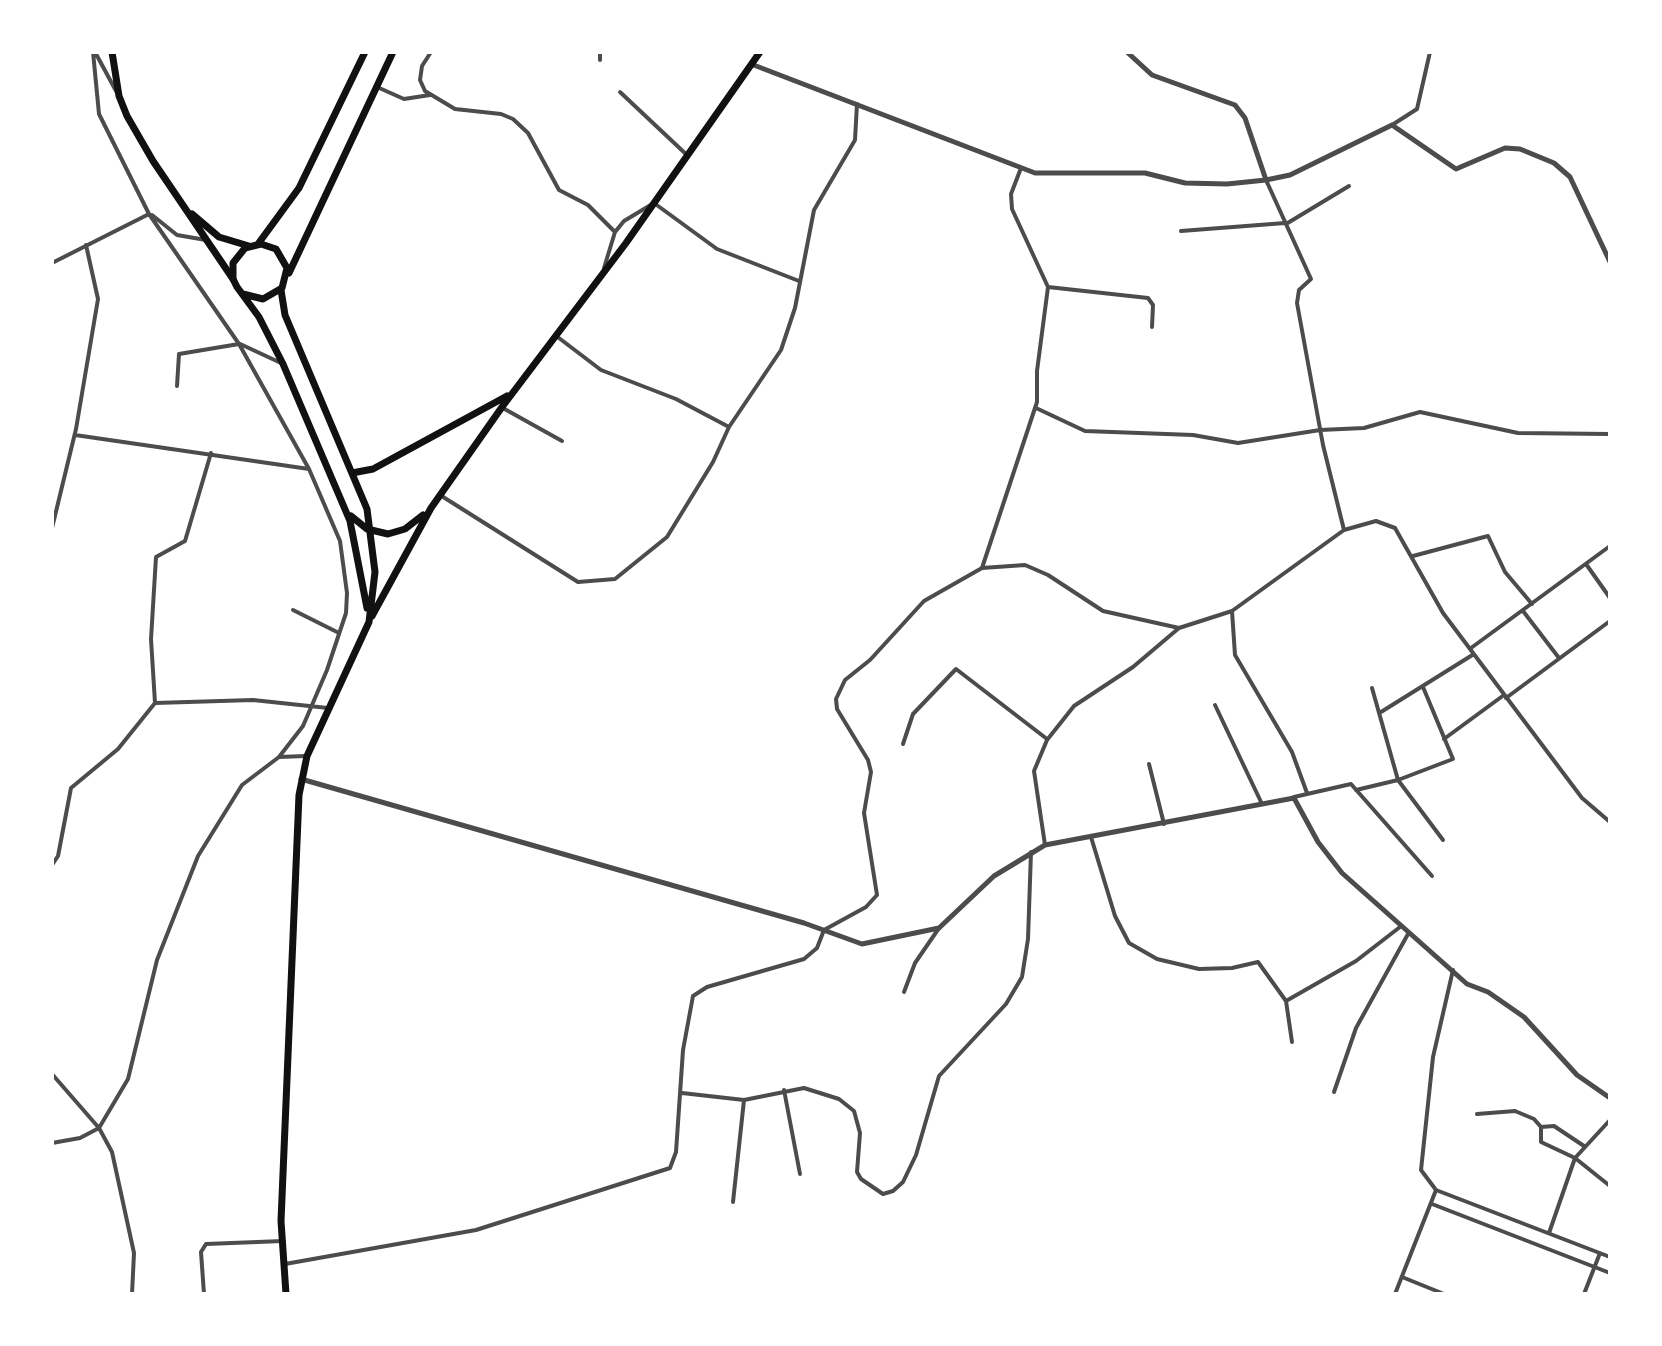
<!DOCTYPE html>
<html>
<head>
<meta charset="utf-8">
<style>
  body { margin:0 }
  #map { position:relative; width:1662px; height:1346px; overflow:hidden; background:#fff; font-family:"Playfair Display",serif }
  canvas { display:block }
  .frame { position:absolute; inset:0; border:54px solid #fff; pointer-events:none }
</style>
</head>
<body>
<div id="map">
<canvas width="1662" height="1346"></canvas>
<div class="frame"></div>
</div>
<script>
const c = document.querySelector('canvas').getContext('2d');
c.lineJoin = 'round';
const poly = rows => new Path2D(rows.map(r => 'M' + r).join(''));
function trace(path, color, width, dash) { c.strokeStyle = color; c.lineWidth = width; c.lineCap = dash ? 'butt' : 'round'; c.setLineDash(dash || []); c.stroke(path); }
trace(poly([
  [93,52,99,114,149,214,239,344,309,469,340,541,347,593,346,613,327,670,303,726,279,757,242,785,198,856,157,960,128,1079,99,1128,112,1152,134,1253,132,1294],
  [95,52,116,91],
  [431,52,422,66,420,80,425,91,455,109,501,114,513,119,528,133,559,190,588,205,615,232,624,221,654,203,717,249,799,281],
  [600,52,600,60],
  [377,87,404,99,430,95],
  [620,92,688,156],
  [1392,125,1417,109,1430,52],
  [1266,180,1311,279,1299,290,1297,303,1323,445,1344,530],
  [152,215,177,235,206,240],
  [1286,224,1349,186],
  [1181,231,1285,223],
  [52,263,149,214],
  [604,268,615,232],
  [1048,287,1148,298,1153,305,1152,327],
  [555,335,601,370,676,399,729,427],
  [238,343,281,363],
  [177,386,179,354,239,344],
  [501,407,562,441],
  [1036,408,1085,431,1193,435,1238,443,1320,430,1364,428,1420,412,1518,433,1610,434],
  [75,435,309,469],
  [440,495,578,582,615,579,667,537,713,462,729,427,781,350,795,308,814,210,855,140,857,104],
  [52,528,76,429,98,299,86,245],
  [1413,556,1488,536,1505,572,1532,604],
  [1586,564,1610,598],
  [982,568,1037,402,1037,371,1048,287,1012,209,1011,194,1021,168],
  [293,610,339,633],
  [1232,611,1235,655,1292,752,1307,793],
  [1523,611,1559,658],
  [1471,648,1610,546],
  [1372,688,1398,780,1443,840],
  [1506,698,1610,621],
  [155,703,253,700,328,708],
  [1215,705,1262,804],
  [1381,712,1474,654],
  [1444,739,1504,695],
  [903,744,913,714,956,669,1047,739],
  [279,757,305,756],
  [1149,764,1164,824],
  [1356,790,1398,780,1453,759,1423,687],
  [1294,797,1351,784,1432,876],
  [1091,837,1115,916,1129,943,1157,959,1199,969,1232,968,1258,962,1286,1001,1292,1042],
  [1045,845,1034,771,1047,740,1074,706,1133,667,1179,628,1232,611,1344,530,1376,521,1395,528,1443,613,1582,798,1610,822],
  [52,865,58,856,71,788,118,749,155,703,151,639,156,557,185,541,211,453],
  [1453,970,1433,1057,1421,1170,1436,1190,1610,1257],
  [904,992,915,963,939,928],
  [1286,1001,1356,961,1400,927],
  [52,1074,99,1128,80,1138,52,1143],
  [784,1090,800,1174],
  [1334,1092,1356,1028,1408,934],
  [682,1093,744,1100,804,1088,839,1099,854,1111,860,1133,857,1172,861,1179,883,1194,893,1191,903,1182,916,1155,939,1076,1006,1004,1022,977,1028,939,1031,852],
  [1477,1114,1515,1111,1534,1119,1541,1127,1541,1142,1575,1158,1610,1186],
  [1541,1127,1554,1126,1584,1146],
  [733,1202,744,1100],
  [1432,1204,1610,1273],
  [1549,1233,1575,1158,1610,1120],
  [285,1264,476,1230,670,1168,676,1152,683,1050,693,996,707,987,804,959,817,948,824,930,866,907,877,895,864,813,871,772,868,760,837,709,836,699,845,680,870,660,924,601,982,568,1025,565,1048,575,1103,611,1179,628],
  [1402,1277,1444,1294],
  [204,1294,201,1252,206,1244,283,1241],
  [1395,1294,1436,1190],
  [1584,1294,1600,1253]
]), '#4c4c4c', 4);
trace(poly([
  [1127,52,1152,75,1235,105,1245,118,1266,180],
  [751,64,1035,173,1145,173,1185,183,1227,184,1266,180,1290,175,1392,125,1456,169,1505,148,1520,149,1554,163,1570,177,1610,262],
  [301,779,804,923,862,944,939,928,994,876,1045,845,1294,798,1318,842,1342,873,1467,984,1488,992,1524,1017,1577,1075,1610,1098]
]), '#4c4c4c', 5);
trace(poly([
  [112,52,119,96,127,116,153,161,233,279],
  [192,214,219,237,249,246]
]), '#111', 7);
trace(poly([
  [258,244,299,188,365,52],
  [289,273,393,52],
  [281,290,285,315,367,509,375,572,369,622,307,756,299,795,281,1221,286,1294],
  [243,294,263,299,282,288,287,268,276,249,261,244,245,248,233,263,233,279,237,287,259,317,283,364,350,521,367,608],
  [352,473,373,469,507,396],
  [351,516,367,529,388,534,405,529,423,515],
  [372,616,431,508,502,407,626,243,760,52]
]), '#111', 7);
</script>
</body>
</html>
